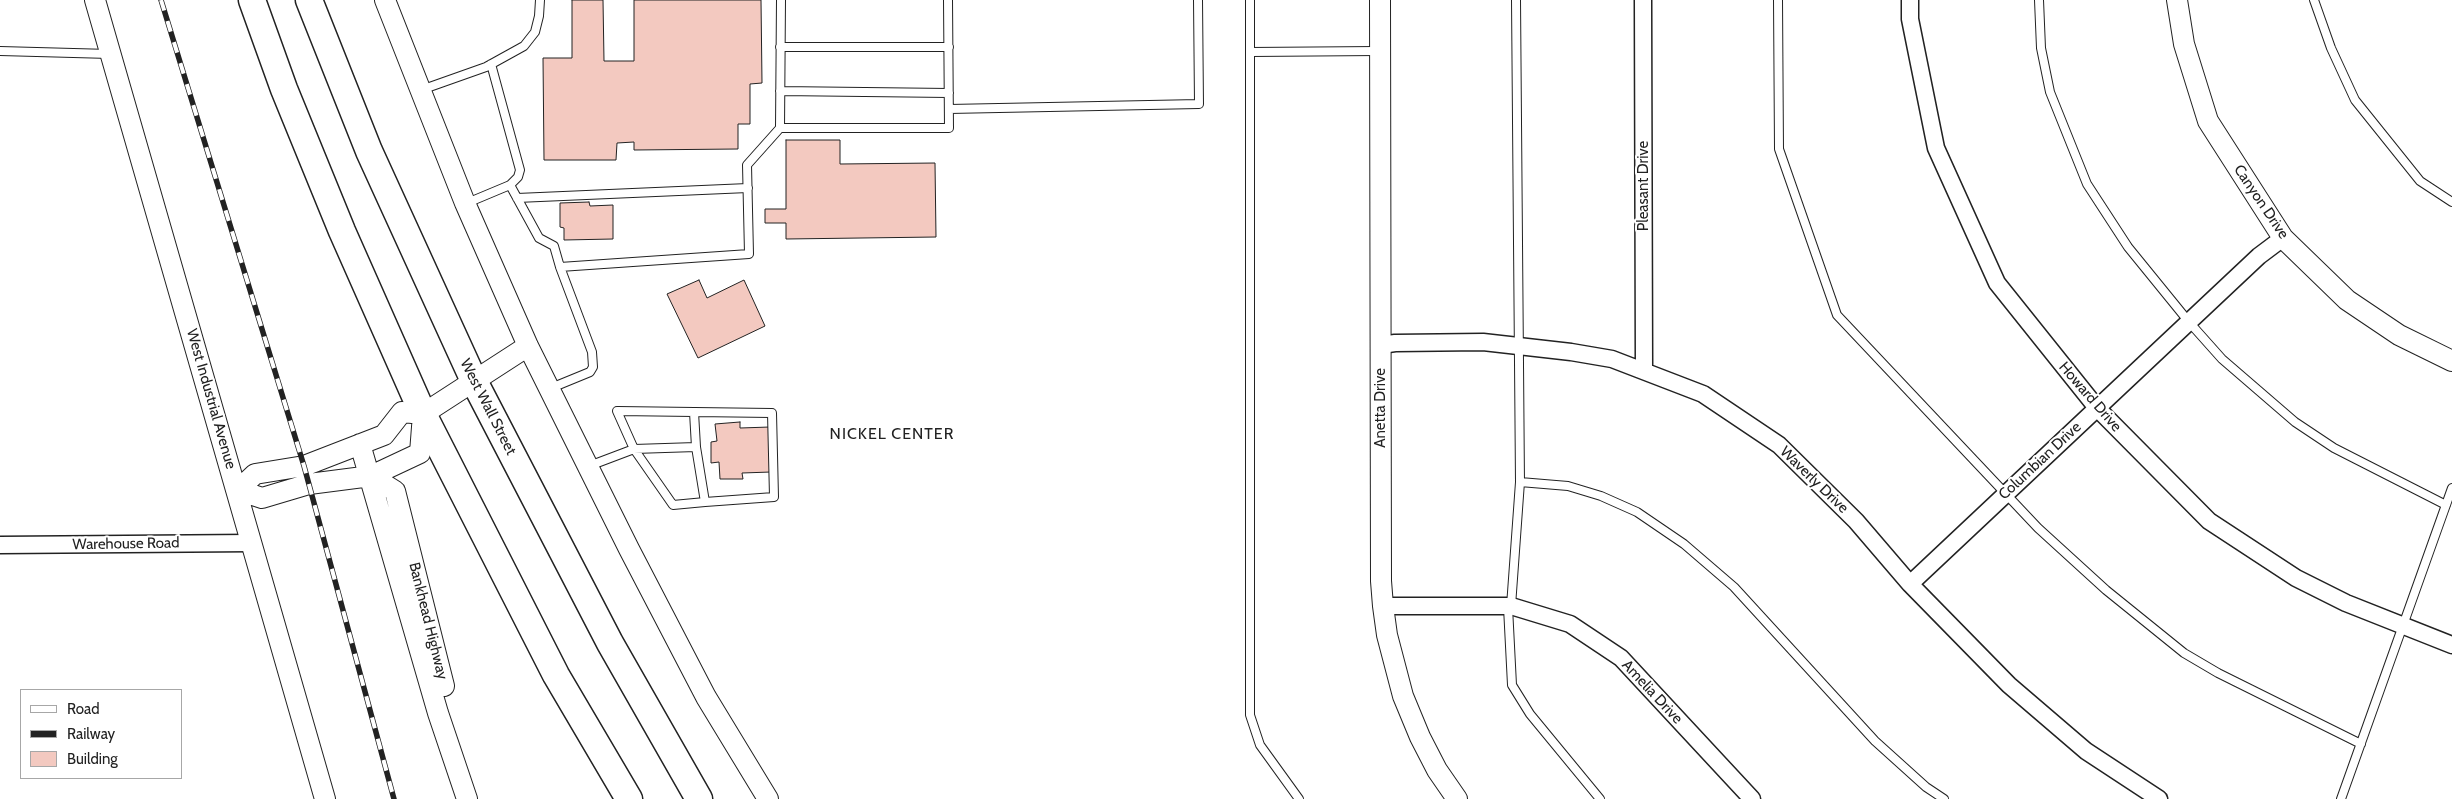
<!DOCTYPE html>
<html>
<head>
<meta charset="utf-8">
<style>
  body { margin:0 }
  #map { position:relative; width:2452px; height:799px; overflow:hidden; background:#fff; font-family:Cabin,sans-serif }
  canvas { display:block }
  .legend { position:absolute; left:20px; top:689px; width:162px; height:90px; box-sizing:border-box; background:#fff; border:1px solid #a7a7a7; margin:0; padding:6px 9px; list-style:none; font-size:15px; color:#222 }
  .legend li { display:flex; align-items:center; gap:10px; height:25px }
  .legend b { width:25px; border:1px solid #a7a7a7 }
</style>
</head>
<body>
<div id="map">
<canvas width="2452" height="799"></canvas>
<ul class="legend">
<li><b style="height:6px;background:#fff"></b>Road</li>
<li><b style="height:6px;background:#222"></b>Railway</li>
<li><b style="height:14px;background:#f3c9c0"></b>Building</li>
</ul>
</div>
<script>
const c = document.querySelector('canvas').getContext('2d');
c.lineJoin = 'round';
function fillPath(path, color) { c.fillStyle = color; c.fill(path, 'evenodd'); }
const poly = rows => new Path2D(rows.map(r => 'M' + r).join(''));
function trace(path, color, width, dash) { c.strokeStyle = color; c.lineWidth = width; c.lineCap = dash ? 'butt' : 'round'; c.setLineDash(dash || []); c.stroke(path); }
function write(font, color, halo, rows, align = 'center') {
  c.font = font + ' Cabin,sans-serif'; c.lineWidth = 4; c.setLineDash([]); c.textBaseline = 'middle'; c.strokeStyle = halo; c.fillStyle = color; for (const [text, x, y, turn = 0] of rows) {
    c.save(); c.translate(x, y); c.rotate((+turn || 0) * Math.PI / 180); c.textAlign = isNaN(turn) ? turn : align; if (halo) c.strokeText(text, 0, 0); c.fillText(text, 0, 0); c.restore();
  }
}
const building = poly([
  [572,0,603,0,604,61,634,61,634,0,761,0,762,83,750,84,750,124,738,124,738,149,634,150,634,142,617,143,616,160,544,160,543,58,572,58,572,0],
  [786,140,840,140,840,164,935,163,936,237,786,239,786,223,765,223,765,209,786,209,786,140],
  [589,202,590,206,613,205,613,239,564,240,564,228,560,227,560,203,589,202],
  [699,280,707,298,744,280,765,326,698,358,667,294,699,280],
  [740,422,740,428,770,427,771,472,742,473,743,479,720,479,719,462,711,463,711,442,717,441,715,424,740,422]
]);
fillPath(building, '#f3c9c0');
trace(building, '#222', 1);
const service = poly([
  [781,0,780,128,949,128,948,0],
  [1250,0,1250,715,1260,745,1299,799],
  [1778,0,1779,149,1837,315,2038,528,2106,590,2184,653,2218,673,2361,744],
  [2039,0,2041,48,2050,92,2087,184,2128,247,2189,322,2222,359,2295,422,2334,448,2446,505],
  [2314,0,2331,48,2355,100,2420,181,2452,202],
  [780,47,949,47],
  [0,51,110,54],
  [1250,52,1378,51],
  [421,90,486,67,524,46,535,32,539,16,540,0],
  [780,91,949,93],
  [949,109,1199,104,1198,0],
  [510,185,539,238,554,246,560,267,592,352,593,367,590,372,551,388],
  [517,198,748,188],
  [467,203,510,185,518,177,520,170,491,64],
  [560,267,749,254,747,165,780,128],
  [694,412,696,447],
  [589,466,634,449,673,505,705,502,774,497,772,413,617,411,634,449,696,447,705,502],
  [1520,482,1568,486,1601,496,1637,512,1684,544,1734,587,1875,741,1926,787,1944,799],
  [1511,606,1520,482,1516,0],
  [1508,607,1512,685,1530,714,1600,799],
  [2341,799,2452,488]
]);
const minor = poly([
  [1643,0,1644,371],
  [1910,0,1910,19,1936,148,1997,283,2097,408,2209,521,2296,578,2346,603,2452,645],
  [1381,345,1395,343,1483,342,1571,352,1612,359,1703,394,1779,445,1856,521,1910,584,2009,685,2086,751,2159,799],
  [0,545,252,543],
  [1910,584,2259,256,2283,238],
  [1383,606,1511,606,1570,624,1621,658,1752,799]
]);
const tertiary = poly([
  [95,0,325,799],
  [385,0,465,203,528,346,629,549,706,697,768,799],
  [1380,0,1381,581,1383,606,1387,635,1403,696,1420,737,1437,770,1457,799],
  [2177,0,2184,44,2208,121,2283,238,2347,300,2399,335,2452,361],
  [423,414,420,453,371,476,309,484,262,498,238,490,255,474,304,466,384,435,402,412,423,414,528,346],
  [360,444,438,713,467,799],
  [371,476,395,491,444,686]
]);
const primary = poly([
  [252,0,284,89,342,231,423,414,556,675,629,799],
  [309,0,369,151,474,381,610,643,699,799]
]);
trace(service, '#222', 10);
trace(minor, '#222', 19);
trace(tertiary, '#222', 22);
trace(primary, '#222', 29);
trace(service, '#fff', 8);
trace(minor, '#fff', 16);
trace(tertiary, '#fff', 20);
trace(primary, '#fff', 26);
const rail = poly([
  [161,0,304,466,394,799]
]);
trace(rail, '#222', 5.5);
trace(rail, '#fff', 4, [11]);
write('15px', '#222', '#fff', [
  ["Pleasant Drive",1644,186,-90],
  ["Canyon Drive",2261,202,56],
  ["Howard Drive",2090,397,49],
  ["West Industrial Avenue",211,399,74],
  ["West Wall Street",488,407,63],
  ["Anetta Drive",1381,408,-90],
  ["Columbian Drive",2040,461,-43],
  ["Waverly Drive",1814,480,44],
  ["Warehouse Road",126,544,-1],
  ["Bankhead Highway",428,621,76],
  ["Amelia Drive",1652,692,47]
]);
c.letterSpacing = '1px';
write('16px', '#222', '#fff', [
  ["NICKEL CENTER",892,434]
]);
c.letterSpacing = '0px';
</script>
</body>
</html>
